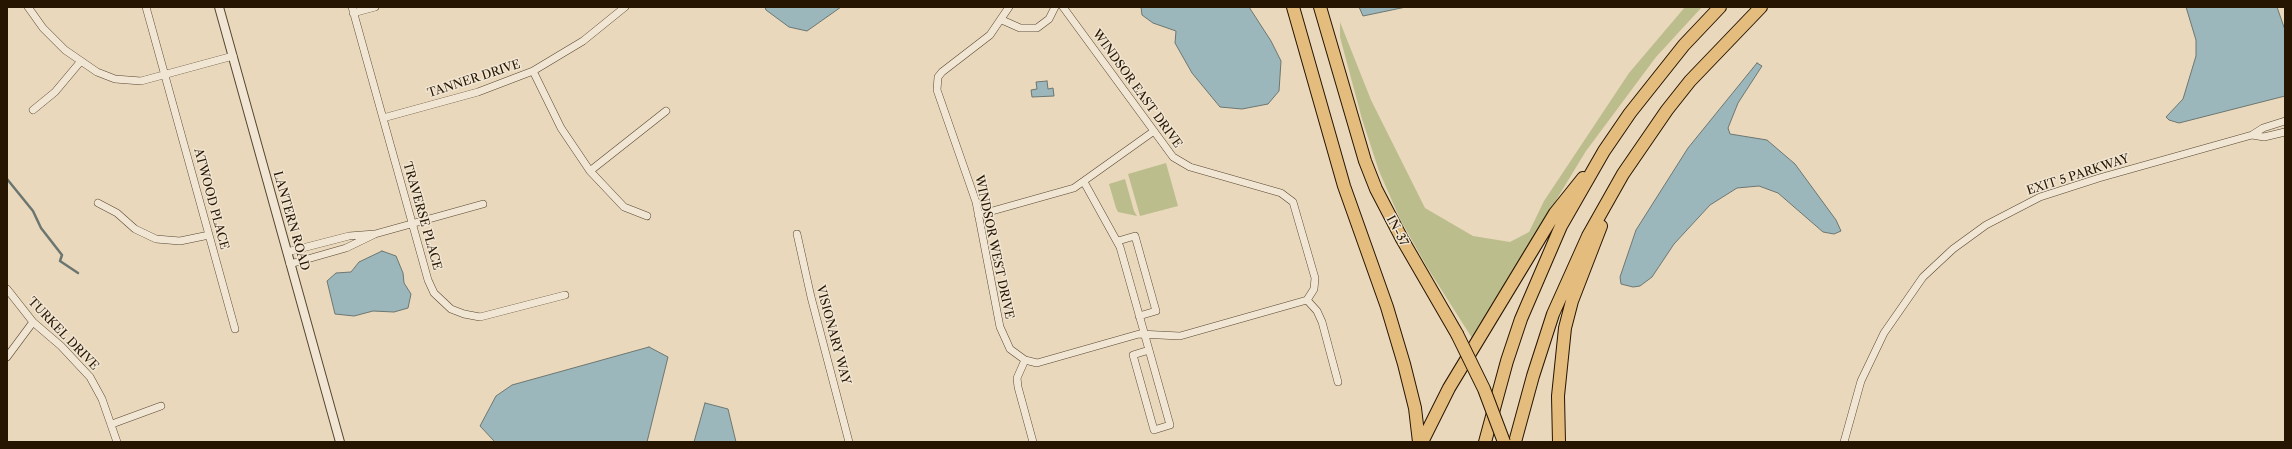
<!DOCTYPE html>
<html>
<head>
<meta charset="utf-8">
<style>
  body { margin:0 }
  #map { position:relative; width:2292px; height:449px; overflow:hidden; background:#e9d8bc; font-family:"Libre Caslon Text",serif }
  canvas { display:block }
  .frame { position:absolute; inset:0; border:8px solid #251501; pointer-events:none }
</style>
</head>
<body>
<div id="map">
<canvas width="2292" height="449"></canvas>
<div class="frame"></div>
</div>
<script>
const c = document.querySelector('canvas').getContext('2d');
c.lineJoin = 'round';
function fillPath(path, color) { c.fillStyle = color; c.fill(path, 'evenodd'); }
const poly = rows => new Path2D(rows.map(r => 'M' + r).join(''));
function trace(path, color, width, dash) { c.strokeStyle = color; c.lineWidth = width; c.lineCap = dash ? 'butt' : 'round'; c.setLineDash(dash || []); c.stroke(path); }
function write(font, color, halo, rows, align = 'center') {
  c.font = font + ' "Libre Caslon Text",serif'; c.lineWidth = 3; c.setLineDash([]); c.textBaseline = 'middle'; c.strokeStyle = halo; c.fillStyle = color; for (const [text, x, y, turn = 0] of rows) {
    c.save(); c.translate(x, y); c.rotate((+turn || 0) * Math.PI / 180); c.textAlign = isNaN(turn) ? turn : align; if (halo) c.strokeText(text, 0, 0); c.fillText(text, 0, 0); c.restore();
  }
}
fillPath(poly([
  [1685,7,1702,7,1656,57,1586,151,1472,338,1427,267,1400,219,1379,171,1362,119,1340,37,1340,22,1371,100,1425,208,1473,236,1510,242,1529,232,1544,201,1629,73],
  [1166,163,1178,206,1140,216,1128,174],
  [1125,179,1134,211,1137,216,1118,212,1116,208,1109,184]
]), '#bcbd8c');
const water = poly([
  [765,7,841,7,807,31,789,27,766,10,765,7],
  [1141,7,1249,7,1271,41,1281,61,1279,91,1268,104,1242,109,1220,107,1192,73,1175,43,1176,31,1153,23,1142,15,1141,7],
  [1359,7,1406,7,1363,16,1359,7],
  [2186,7,2277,7,2285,30,2285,96,2179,123,2169,120,2166,117,2183,99,2196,56,2196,40,2186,7],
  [1757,63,1762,66,1738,103,1728,128,1730,134,1767,140,1795,164,1836,220,1841,231,1834,234,1823,232,1778,193,1759,186,1737,188,1710,205,1674,244,1652,277,1640,286,1633,287,1621,284,1620,277,1636,230,1688,148,1757,63],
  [1047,81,1048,89,1053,88,1054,96,1032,97,1031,90,1037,89,1036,82,1047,81],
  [382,251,396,256,403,273,404,283,411,294,408,308,394,312,373,311,354,316,335,314,327,281,336,273,351,272,359,262,382,251],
  [649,347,668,357,647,442,495,442,480,426,496,396,512,385,649,347],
  [705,403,728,409,736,442,694,442,705,403]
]);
fillPath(water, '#9cb7bb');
trace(water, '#6c7671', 1);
trace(poly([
  [7,179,33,211,41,228,62,255,60,261,78,273]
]), '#6c7671', 2.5);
const minor = poly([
  [28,7,43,28,65,50,97,72,115,79,141,81,233,56],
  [146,7,235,329],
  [352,7,428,280,434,293,451,309,464,314,480,317,565,295],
  [1009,7,990,35,942,72,938,77,937,90,976,202,1000,327,1010,349,1025,360,1017,378,1018,387,1033,442],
  [1063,7,1173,157,1190,167,1281,193,1293,202,1315,278,1314,289,1307,300,1317,311,1322,322,1338,382],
  [353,13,375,7],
  [1002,20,1020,28,1037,28,1049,19,1055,7],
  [533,71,561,128,590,171,624,207,647,216],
  [33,110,55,92,81,61],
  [383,118,478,92,533,71,583,41,625,7],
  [2252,135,2264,137,2285,132],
  [590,171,666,111],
  [1084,182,1120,247,1149,350],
  [98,203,117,213,135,229,156,239,180,241,209,235],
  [978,215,1074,188,1154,131],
  [797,234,811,297,849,442],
  [1118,241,1135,236,1156,311,1139,316],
  [287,252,349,236,375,234],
  [290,264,346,248,375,234,483,204],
  [7,289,33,322,61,346,90,377,102,399,117,442],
  [1149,350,1170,425,1154,430,1133,355,1149,350],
  [7,357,33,322],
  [1025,360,1037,363,1139,334,1180,336,1307,300],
  [112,424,161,406],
  [1844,442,1861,381,1884,333,1923,277,1953,249,1986,225,2040,197,2099,178,2252,135,2263,128,2285,121]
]);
const tertiary = poly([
  [219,7,340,442]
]);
const motorway = poly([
  [1293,7,1344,186,1387,307,1404,364,1415,408,1419,442],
  [1320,7,1365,161,1376,189,1402,239,1457,334],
  [1422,442,1449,388,1555,213,1583,178],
  [1485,442,1507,361,1521,319,1561,226,1604,151,1630,113,1684,45,1720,7],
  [1515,442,1533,376,1553,314,1588,236,1623,174,1667,110,1690,81,1761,7],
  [1559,442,1558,396,1565,328,1572,301,1601,226]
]);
trace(minor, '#564630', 8);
trace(tertiary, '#564630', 10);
trace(motorway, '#251501', 14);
trace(minor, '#f1e6d3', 7);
trace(tertiary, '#f1e6d3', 8);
trace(motorway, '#e4bc7e', 12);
const motorwayBridge = poly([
  [1457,334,1484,389,1504,442]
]);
trace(motorwayBridge, '#251501', 14, []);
trace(motorwayBridge, '#e4bc7e', 12);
write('12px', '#251501', '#f1e6d3', [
  ["TANNER DRIVE",474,79,-18],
  ["WINDSOR EAST DRIVE",1137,89,54],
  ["EXIT 5 PARKWAY",2078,175,-18],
  ["ATWOOD PLACE",211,199,75],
  ["TRAVERSE PLACE",422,216,74],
  ["LANTERN ROAD",291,221,74],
  ["IN-37",1397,231,62],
  ["WINDSOR WEST DRIVE",994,247,78],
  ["TURKEL DRIVE",63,334,46],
  ["VISIONARY WAY",833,335,75]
]);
</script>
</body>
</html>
